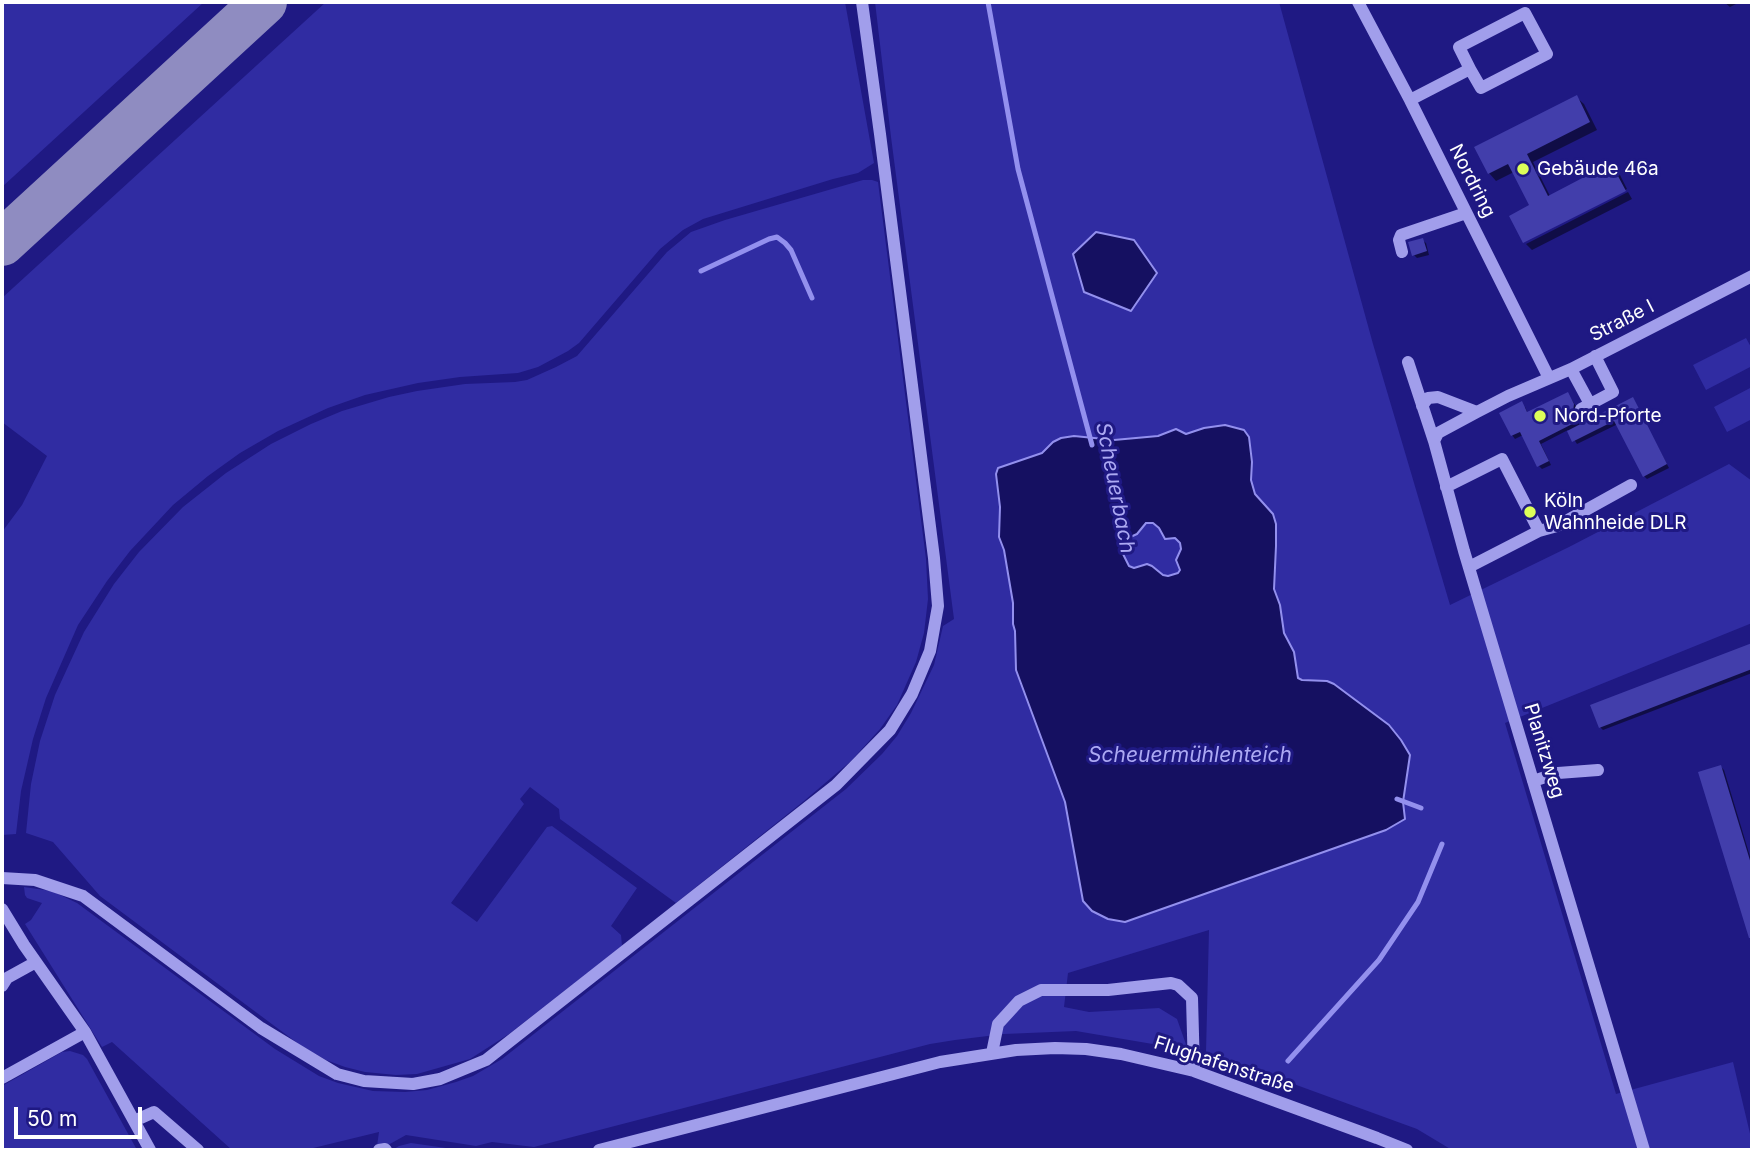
<!DOCTYPE html>
<html>
<head>
<meta charset="utf-8">
<style>
  body { margin:0 }
  #map { position:relative; width:1754px; height:1152px; overflow:hidden; background:#1f1983; font-family:Inter,sans-serif }
  canvas { display:block }
  .frame { position:absolute; inset:0; border:4px solid #fff; pointer-events:none }
  .scale { position:absolute; left:14px; top:1107px; width:128px; height:32px; box-sizing:border-box; border:4px solid #fff; border-top:0; padding-left:9px; font-size:21px; line-height:24px; white-space:nowrap; color:#fff; -webkit-text-stroke:5px #1f1983; paint-order:stroke }
</style>
</head>
<body>
<div id="map">
<canvas width="1754" height="1152"></canvas>
<div class="frame"></div>
<div class="scale">50 m</div>
</div>
<script>
const c = document.querySelector('canvas').getContext('2d');
c.lineJoin = 'round';
function fillPath(path, color) { c.fillStyle = color; c.fill(path, 'evenodd'); }
const poly = rows => new Path2D(rows.map(r => 'M' + r).join(''));
function trace(path, color, width, dash) { c.strokeStyle = color; c.lineWidth = width; c.lineCap = dash ? 'butt' : 'round'; c.setLineDash(dash || []); c.stroke(path); }
function write(font, color, halo, rows, align = 'center') {
  c.font = font + ' Inter,sans-serif'; c.lineWidth = 6; c.setLineDash([]); c.textBaseline = 'middle'; c.strokeStyle = halo; c.fillStyle = color; for (const [text, x, y, turn = 0] of rows) {
    c.save(); c.translate(x, y); c.rotate((+turn || 0) * Math.PI / 180); c.textAlign = isNaN(turn) ? turn : align; if (halo) c.strokeText(text, 0, 0); c.fillText(text, 0, 0); c.restore();
  }
}
fillPath(poly([
  [2,2,204,2,2,187],
  [326,2,845,2,874,163,858,173,833,179,703,219,683,230,660,249,579,343,568,351,538,367,518,373,460,377,418,383,365,395,328,408,278,431,240,453,208,476,173,505,130,551,107,581,78,625,46,698,33,739,21,791,16,834,2,835,2,532,22,505,47,456,2,422,2,298],
  [875,2,1279,2,1373,344,1450,605,1569,547,1729,464,1752,481,1752,623,1505,723,1616,1094,1733,1062,1752,1142,1752,1150,1452,1150,1417,1129,1206,1052,1209,930,1068,973,1064,1007,1089,1012,1159,1008,1177,1019,1188,1050,1076,1031,1004,1034,955,1040,930,1044,534,1147,492,1142,476,1146,406,1135,388,1145,377,1146,379,1132,305,1150,232,1150,112,1042,102,1047,25,924,31,920,42,903,27,898,25,895,24,887,52,891,77,903,275,1049,319,1076,338,1083,373,1091,405,1092,427,1090,456,1082,473,1076,502,1059,846,789,882,754,897,736,911,713,934,665,943,626,954,619,891,137],
  [1225,425,1244,430,1249,437,1252,462,1251,480,1255,494,1260,502,1267,507,1276,524,1274,589,1277,597,1284,633,1294,652,1295,669,1298,678,1334,684,1389,725,1401,740,1410,756,1403,802,1405,819,1386,830,1126,922,1108,919,1092,911,1065,802,1016,670,1015,631,1013,624,1013,603,1004,550,999,537,1000,528,998,468,1042,453,1074,436,1114,440,1158,436,1173,430,1186,435,1204,428],
  [863,180,872,180,878,182,926,559,928,599,924,633,916,662,897,705,880,729,851,761,804,801,676,903,560,819,559,809,530,787,520,799,524,804,451,903,477,922,547,827,552,826,637,888,611,926,621,935,622,946,509,1034,470,1059,417,1074,396,1075,365,1072,345,1067,326,1060,300,1045,100,896,53,842,26,833,31,784,40,741,55,695,84,632,114,584,139,552,183,507,226,473,271,444,311,424,342,411,389,397,417,391,465,384,515,382,527,380,556,367,577,356,667,252,691,232,725,220],
  [1746,338,1752,349,1752,366,1706,390,1693,365],
  [1752,387,1752,419,1727,432,1714,407],
  [1146,523,1153,523,1159,528,1166,539,1175,538,1180,544,1181,549,1176,560,1180,570,1178,573,1168,576,1163,575,1152,565,1147,565,1134,568,1129,566,1123,554,1122,545,1124,540,1137,533],
  [70,1051,83,1055,87,1059,137,1150,2,1150,2,1086,62,1052],
  [411,1143,460,1150,394,1150,394,1149,399,1146]
]), '#302ca2');
const water = poly([
  [1096,232,1134,240,1157,273,1131,311,1084,292,1073,254,1096,232],
  [1225,425,1244,430,1249,437,1252,462,1251,480,1255,494,1273,514,1276,524,1276,546,1274,589,1280,605,1284,633,1294,652,1298,678,1302,680,1327,681,1334,684,1389,725,1401,740,1410,755,1403,802,1405,819,1386,830,1125,922,1108,919,1092,911,1083,901,1065,802,1016,670,1015,631,1013,624,1013,603,1004,550,999,537,1000,507,996,474,998,468,1042,453,1053,442,1061,438,1074,436,1114,440,1158,436,1176,429,1186,434,1204,428,1225,425],
  [1146,523,1153,523,1159,528,1165,539,1175,538,1180,543,1181,549,1176,560,1180,570,1178,573,1168,576,1163,575,1152,566,1147,564,1134,568,1129,566,1123,554,1122,545,1124,540,1137,534,1146,523]
]);
fillPath(water, '#151061');
trace(water, '#9390ee', 2);
fillPath(poly([
  [1724,2,1740,2,1730,7],
  [1576,97,1584,104,1597,130,1533,162,1550,196,1611,165,1619,173,1627,189,1525,241,1525,242,1511,216,1532,206,1514,172,1496,181,1489,173],
  [1628,192,1632,199,1532,250,1526,244],
  [1422,240,1426,243,1429,255,1417,258,1414,255],
  [1568,394,1577,408,1576,416,1585,424,1635,403,1669,468,1647,479,1644,476,1618,424,1577,444,1568,430,1541,444,1551,465,1542,469,1539,466,1523,435,1515,439,1512,435,1525,407,1528,414],
  [1752,645,1752,673,1603,730,1600,727,1592,706],
  [1721,767,1724,770,1752,863,1752,944,1701,773]
]), '#0007');
trace(poly([
  [988,2,1018,169,1092,445],
  [701,271,769,239,777,237,785,243,791,250,812,298],
  [1397,799,1421,808],
  [1288,1061,1379,960,1418,902,1442,844]
]), '#9390ee', 5);
trace(poly([
  [2,243,264,2]
]), '#8f8cc1', 46);
fillPath(poly([
  [1577,95,1590,122,1527,154,1548,196,1611,163,1626,191,1523,243,1509,216,1529,205,1508,164,1488,174,1474,147],
  [1423,238,1427,251,1412,256,1408,242],
  [1568,392,1574,404,1573,412,1582,419,1539,441,1549,461,1537,467,1520,432,1511,436,1499,413,1522,401,1527,412],
  [1633,397,1667,464,1643,477,1614,421,1572,442,1567,431],
  [1752,643,1752,669,1599,728,1590,705],
  [1721,765,1752,867,1752,938,1749,938,1698,772]
]), '#423eab');
trace(poly([
  [1358,2,1410,100,1549,378],
  [1410,100,1470,69,1481,88,1547,54,1525,13,1459,47,1470,69],
  [1402,252,1399,240,1401,235,1466,213],
  [1408,362,1434,441,1464,551,1644,1150],
  [1571,369,1590,404],
  [1422,406,1428,398,1438,397,1477,412],
  [1581,409,1613,392,1595,356],
  [1434,441,1438,433,1477,412,1508,396,1571,369,1752,276],
  [1446,487,1502,459,1539,531,1469,567],
  [1539,531,1557,526,1631,485],
  [1533,781,1558,773,1598,770],
  [2,878,35,880,83,896,261,1028,337,1074,364,1081,413,1084,440,1079,486,1060,836,785,890,730,912,694,930,651,938,606,934,558,880,134,862,2],
  [2,909,24,945,85,1032],
  [2,986,7,978,36,962],
  [992,1053,998,1024,1019,1001,1041,990,1108,990,1171,983,1178,985,1192,998,1194,1071],
  [2,1078,85,1032,150,1150],
  [134,1121,154,1112,198,1150],
  [379,1150,385,1149,386,1150],
  [599,1150,940,1062,1016,1050,1055,1048,1086,1049,1121,1054,1194,1071,1377,1138,1407,1150]
]), '#a19eeb', 12);
for (const [x, y, r, color] of [
  [1523,169,7,"#ddfe59"],
  [1540,416,7,"#ddfe59"],
  [1530,512,7,"#ddfe59"]
]) { const dot = new Path2D(); dot.arc(x, y, r, 0, 2 * Math.PI); c.fillStyle = color; c.fill(dot); trace(dot, '#1f1983', 2.5); }
write('19px', '#fff', '#1f1983', [
  ["Gebäude 46a",1537,169],
  ["Nord-Pforte",1554,416],
  ["Köln",1544,501],
  ["Wahnheide DLR",1544,523]
], 'left');
write('19px', '#fff', '#1f1983', [
  ["Nordring",1472,181,63],
  ["Straße I",1622,321,-27],
  ["Planitzweg",1544,751,73],
  ["Flughafenstraße",1224,1065,18]
]);
write('italic 21px', '#aca9f3', '#1f1983', [
  ["Scheuerbach",1115,488,79],
  ["Scheuermühlenteich",1190,756]
]);
</script>
</body>
</html>
